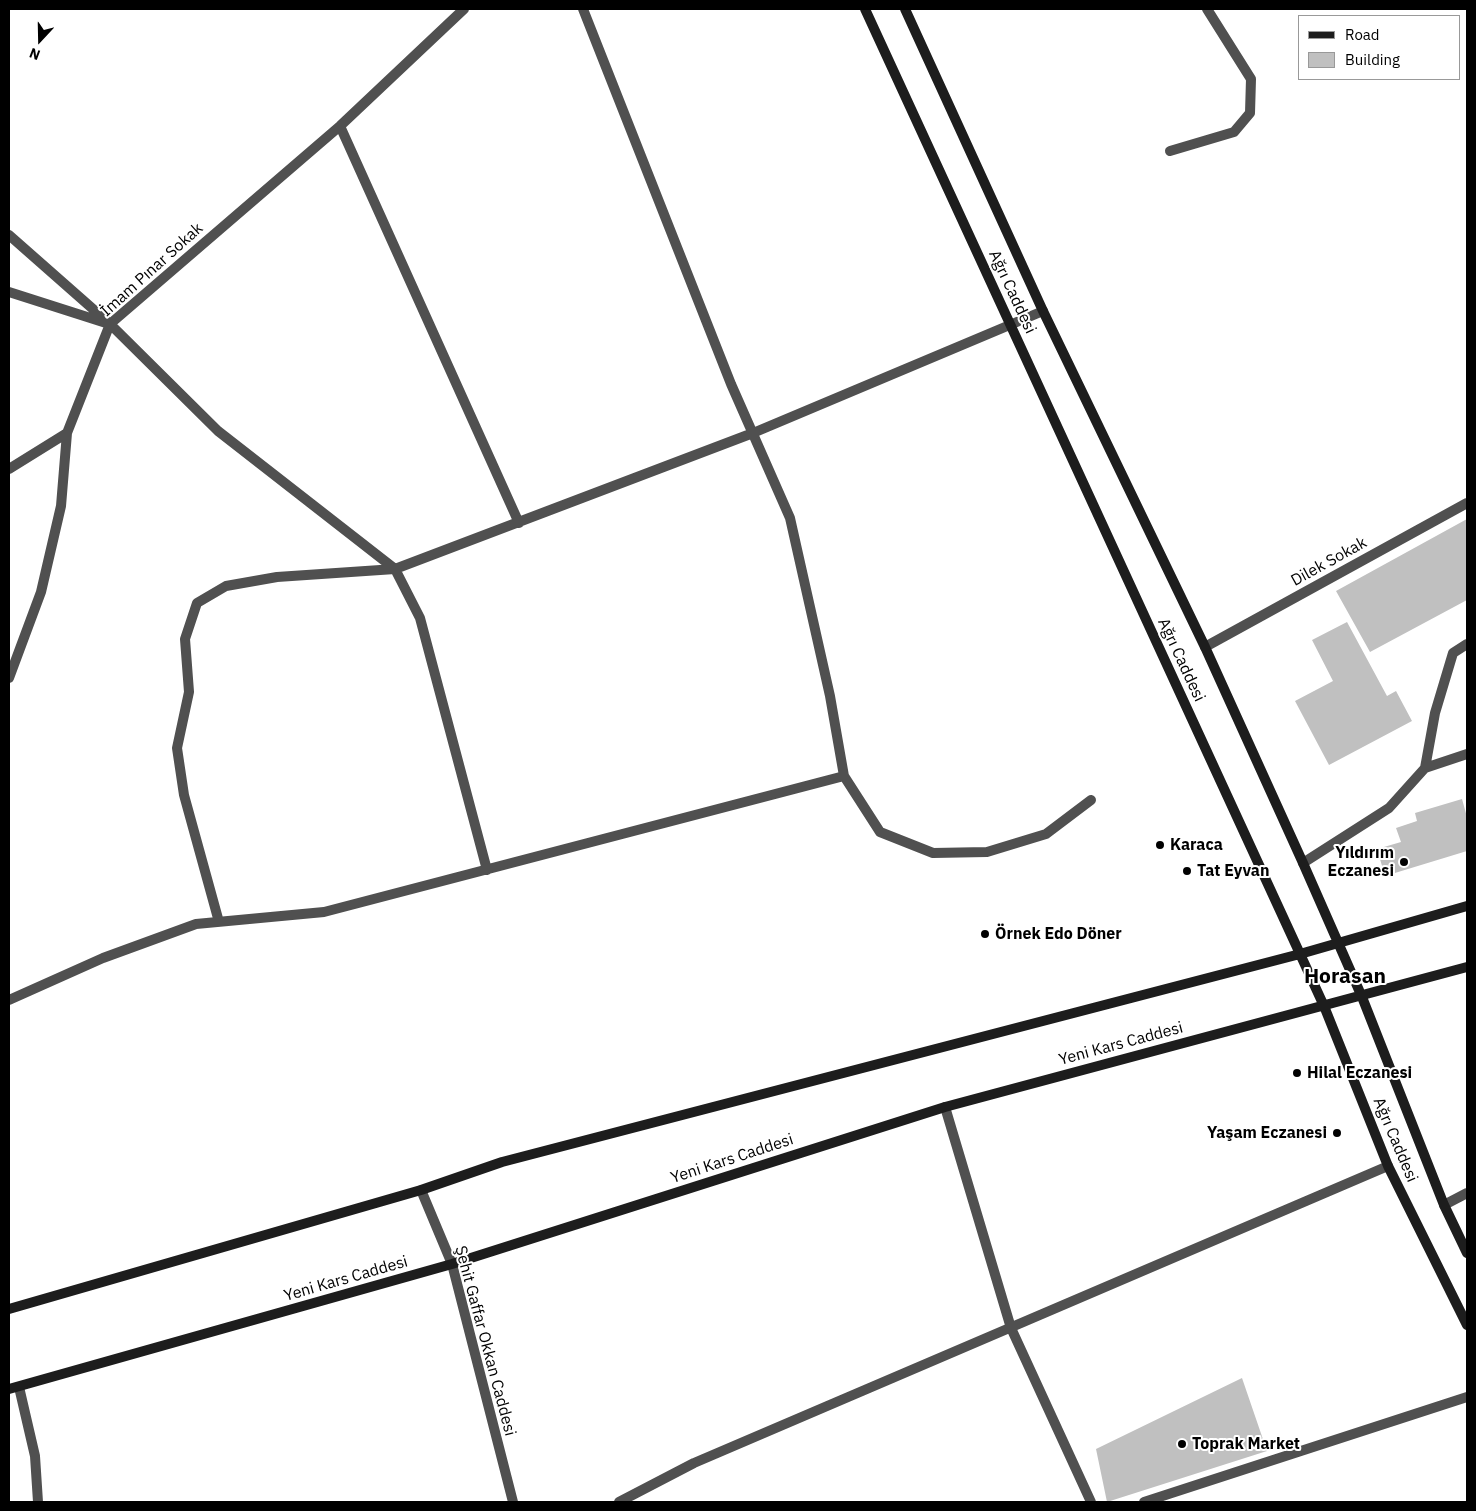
<!DOCTYPE html>
<html>
<head>
<meta charset="utf-8">
<style>
  body { margin:0 }
  #map { position:relative; width:1476px; height:1511px; overflow:hidden; background:#fff; font-family:"IBM Plex Sans",sans-serif }
  canvas { display:block }
  .frame { position:absolute; inset:0; border:10px solid #000; pointer-events:none }
  .legend { position:absolute; left:1298px; top:15px; width:162px; height:65px; box-sizing:border-box; background:#fff; border:1px solid #999; margin:0; padding:6px 9px; list-style:none; font-size:15px; color:#000 }
  .legend li { display:flex; align-items:center; gap:10px; height:25px }
  .legend b { width:25px; border:1px solid #999 }
  .north { position:absolute; left:15px; top:15px; width:50px; height:50px; -webkit-text-stroke:4px #fff; paint-order:stroke; rotate:201deg; font-size:14px; font-weight:700; line-height:20px; text-align:center; color:#000 }
  .north::after { content:''; display:block; margin:auto; width:18px; height:22px; background:#000; clip-path:polygon(50% 0,100% 100%,50% 72%,0 100%) }
</style>
</head>
<body>
<div id="map">
<canvas width="1476" height="1511"></canvas>
<div class="frame"></div>
<ul class="legend">
<li><b style="height:6px;background:#1d1d1d"></b>Road</li>
<li><b style="height:14px;background:#c0c0c0"></b>Building</li>
</ul>
<div class="north">N</div>
</div>
<script>
const c = document.querySelector('canvas').getContext('2d');
c.lineJoin = 'round';
function fillPath(path, color) { c.fillStyle = color; c.fill(path, 'evenodd'); }
const poly = rows => new Path2D(rows.map(r => 'M' + r).join(''));
function trace(path, color, width, dash) { c.strokeStyle = color; c.lineWidth = width; c.lineCap = dash ? 'butt' : 'round'; c.setLineDash(dash || []); c.stroke(path); }
function write(font, color, halo, rows, align = 'center') {
  c.font = font + ' "IBM Plex Sans",sans-serif'; c.lineWidth = 4; c.setLineDash([]); c.textBaseline = 'middle'; c.strokeStyle = halo; c.fillStyle = color; for (const [text, x, y, turn = 0] of rows) {
    c.save(); c.translate(x, y); c.rotate((+turn || 0) * Math.PI / 180); c.textAlign = isNaN(turn) ? turn : align; if (halo) c.strokeText(text, 0, 0); c.fillText(text, 0, 0); c.restore();
  }
}
fillPath(poly([
  [1467,519,1467,600,1370,652,1336,591],
  [1347,622,1387,696,1396,691,1412,721,1329,765,1295,701,1333,681,1312,640],
  [1462,799,1467,817,1467,851,1385,876,1377,849,1401,842,1396,828,1417,821,1415,813],
  [1242,1378,1267,1451,1107,1502,1096,1449]
]), '#c0c0c0');
trace(poly([
  [1425,768,1467,754],
  [1303,863,1389,808,1425,768,1435,713,1453,653,1467,644]
]), '#505050', 10);
trace(poly([
  [583,9,731,384,790,518,830,696,844,776,880,832,933,853,987,852,1046,834,1091,800],
  [340,126,519,523],
  [1170,151,1234,132,1250,113,1251,79,1207,9],
  [9,235,110,324,218,431,395,569,420,618,487,870],
  [9,292,106,323],
  [9,469,67,433],
  [1205,647,1467,503],
  [9,678,41,592,61,506,67,433,110,324,340,126,464,9],
  [219,922,184,795,177,748,189,692,185,639,197,603,226,586,277,577,395,569,753,433,1043,311],
  [9,1000,103,958,196,924,324,912,844,776],
  [945,1107,1011,1328,1091,1502],
  [1444,1205,1467,1193],
  [19,1387,35,1456,38,1502],
  [619,1502,694,1463,1388,1166],
  [1144,1502,1467,1397]
]), '#505050', 10);
trace(poly([
  [421,1190,452,1264,513,1502]
]), '#505050', 10);
trace(poly([
  [865,9,1324,1006,1388,1166,1467,1325],
  [905,9,1043,311,1205,647,1303,863,1362,997,1444,1205,1467,1253],
  [9,1309,421,1190,502,1162,1300,954,1467,906],
  [9,1389,452,1264,945,1107,1467,967]
]), '#1d1d1d', 10);
for (const [x, y, r, color] of [
  [1160,845,5,"#000"],
  [1404,862,5,"#000"],
  [1187,871,5,"#000"],
  [985,934,5,"#000"],
  [1297,1073,5,"#000"],
  [1337,1133,5,"#000"],
  [1182,1444,5,"#000"]
]) { const dot = new Path2D(); dot.arc(x, y, r, 0, 2 * Math.PI); c.fillStyle = color; c.fill(dot); trace(dot, '#fff', 2); }
write('16px', '#000', '#fff', [
  ["İmam Pınar Sokak",152,270,-42],
  ["Ağrı Caddesi",1012,292,65],
  ["Dilek Sokak",1329,562,-29],
  ["Ağrı Caddesi",1181,660,65],
  ["Yeni Kars Caddesi",1121,1044,-15],
  ["Ağrı Caddesi",1395,1140,67],
  ["Yeni Kars Caddesi",732,1159,-18],
  ["Yeni Kars Caddesi",346,1279,-16],
  ["Şehit Gaffar Okkan Caddesi",485,1341,75]
]);
write('bold 16px', '#000', '#fff', [
  ["Karaca",1170,845],
  ["Yıldırım",1394,853,"right"],
  ["Eczanesi",1394,871,"right"],
  ["Tat Eyvan",1197,871],
  ["Örnek Edo Döner",995,934],
  ["Hilal Eczanesi",1307,1073],
  ["Yaşam Eczanesi",1327,1133,"right"],
  ["Toprak Market",1192,1444]
], 'left');
write('bold 21px', '#000', '#fff', [
  ["Horasan",1345,977]
]);
</script>
</body>
</html>
